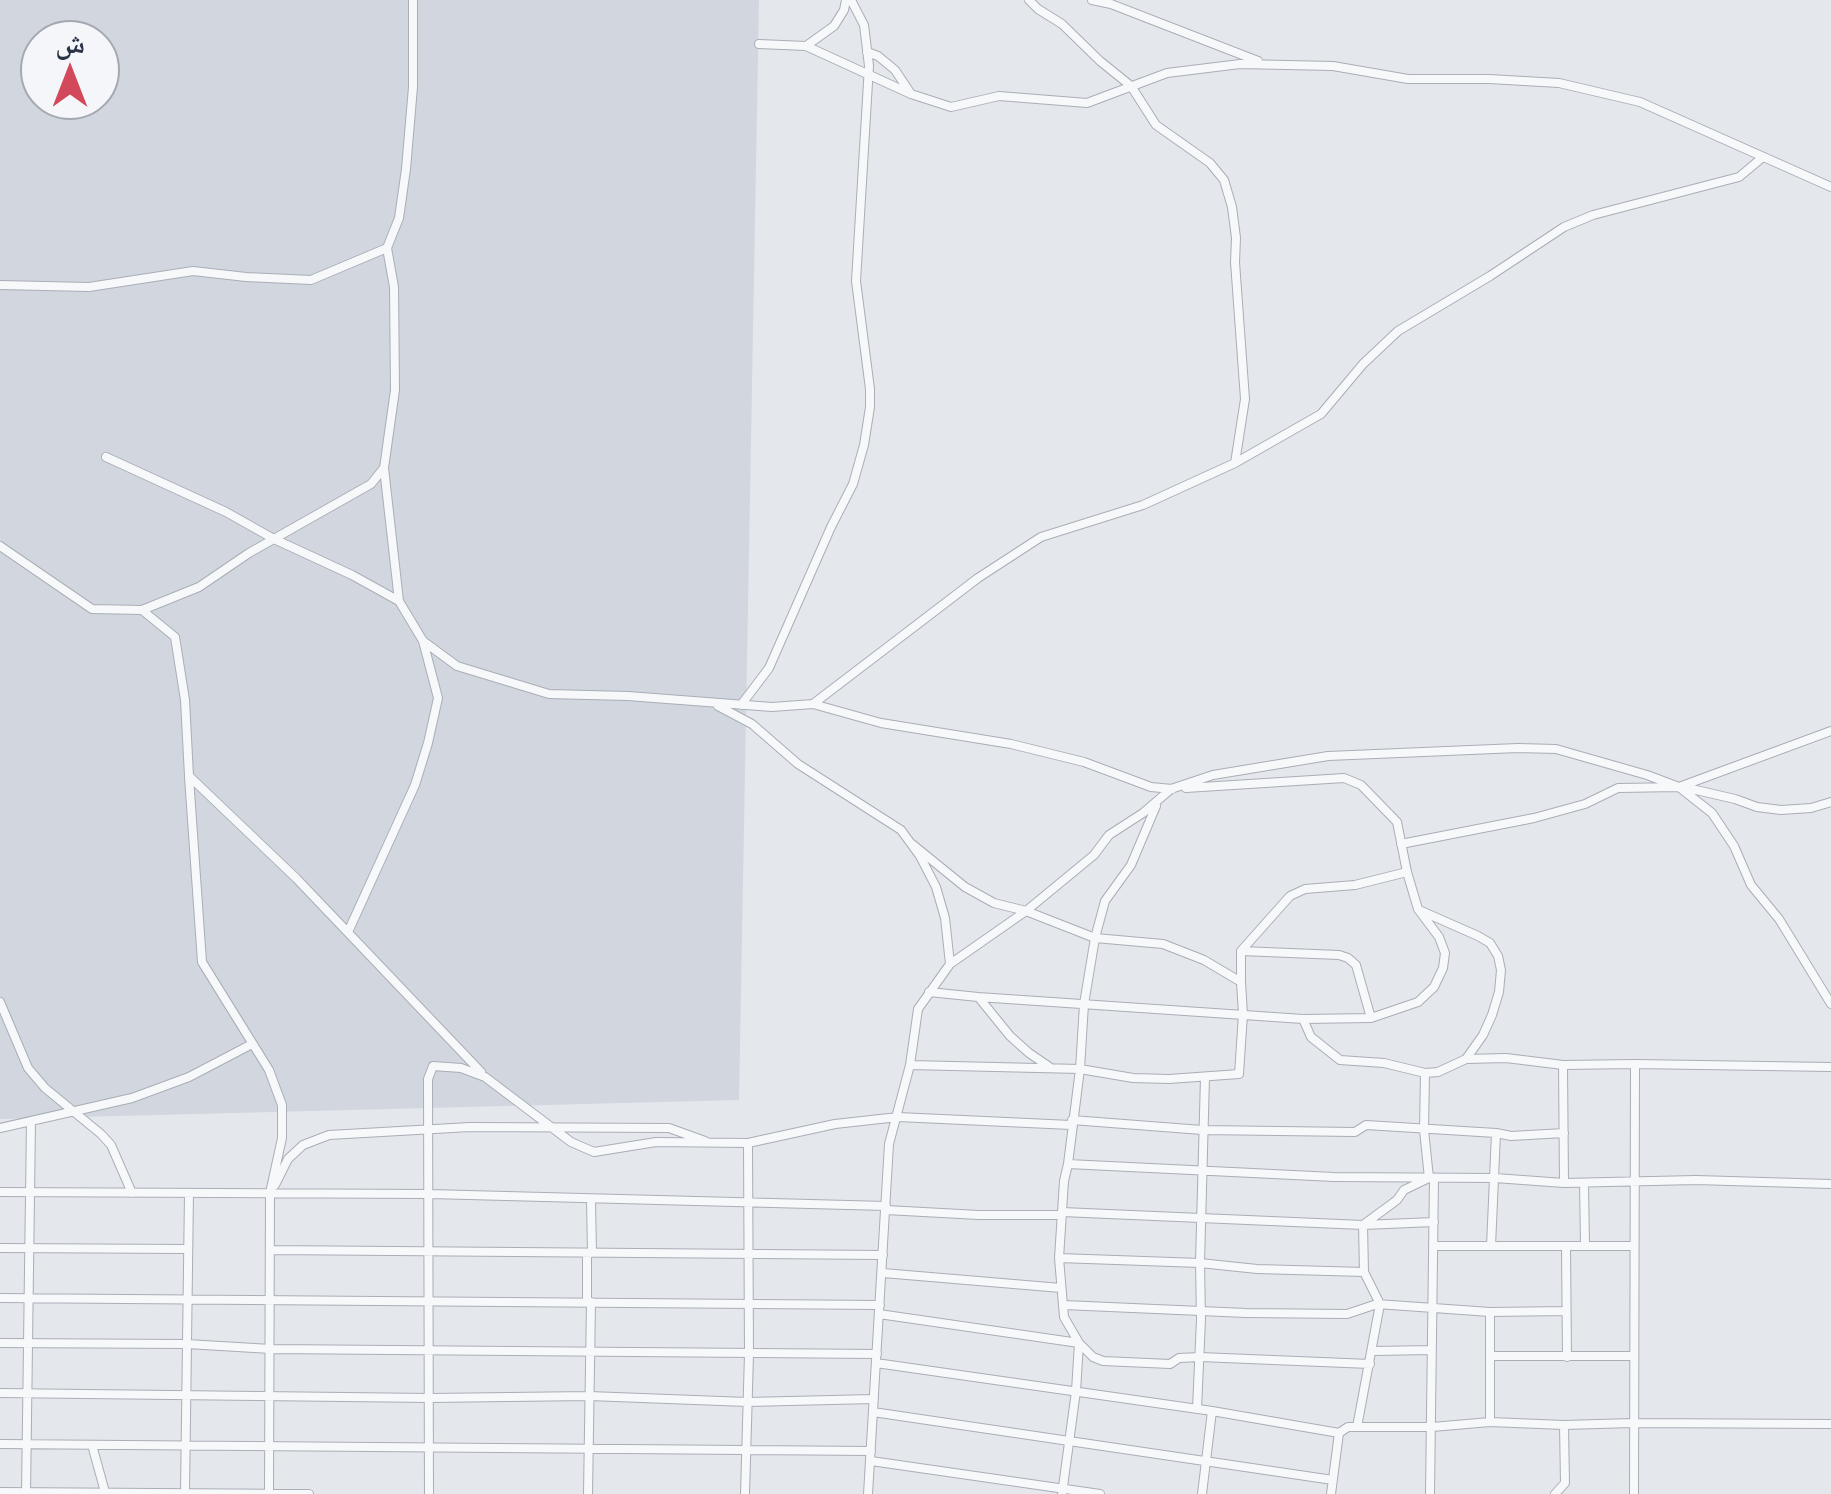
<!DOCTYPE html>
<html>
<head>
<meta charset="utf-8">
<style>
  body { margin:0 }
  #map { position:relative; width:1831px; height:1494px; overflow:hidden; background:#e4e7ec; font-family:Manrope,"Noto Naskh Arabic",sans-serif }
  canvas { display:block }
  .north { position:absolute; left:20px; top:20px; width:100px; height:100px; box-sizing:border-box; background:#f4f6f9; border:2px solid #a4a8b1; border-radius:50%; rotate:0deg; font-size:28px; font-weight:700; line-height:40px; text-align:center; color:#2b3445 }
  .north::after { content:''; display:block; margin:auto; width:35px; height:45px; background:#d1495b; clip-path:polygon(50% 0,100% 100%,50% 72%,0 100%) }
</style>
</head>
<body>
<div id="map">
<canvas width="1831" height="1494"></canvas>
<div class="north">ش</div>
</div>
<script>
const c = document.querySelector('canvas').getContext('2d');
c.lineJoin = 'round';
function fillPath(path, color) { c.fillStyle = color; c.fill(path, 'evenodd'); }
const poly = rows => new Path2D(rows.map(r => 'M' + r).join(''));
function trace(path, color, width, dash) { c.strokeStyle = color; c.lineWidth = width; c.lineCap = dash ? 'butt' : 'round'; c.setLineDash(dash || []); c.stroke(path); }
fillPath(poly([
  [0,0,759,0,739,1100,0,1119],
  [40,40,100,40,100,100,40,100]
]), '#d2d6de');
const minor = poly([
  [1029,0,1038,9,1062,24,1100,61,1131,86,1156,125,1210,163,1224,180,1232,207,1236,238,1235,262,1245,399,1235,463],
  [1092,0,1111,4,1258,61],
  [759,44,806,46,834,26,844,10,846,0],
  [806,46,911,94,951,107,999,96,1087,103,1167,73,1240,64,1333,66,1408,79,1489,79,1559,83,1640,102,1831,187],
  [867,52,878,56,895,70,911,94],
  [0,285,89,287,193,271,246,277,311,280,387,248],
  [106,457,226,512,274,539,352,575,399,601],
  [0,546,92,609,142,610,175,637,185,700,189,776,296,878,481,1072],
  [142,610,199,587,249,553,371,484,383,469],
  [423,641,457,666,549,694,628,696,772,707,813,704,978,578,1041,537,1143,505,1235,463,1321,414,1363,364,1398,331,1490,276,1564,227,1593,215,1739,177,1763,157],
  [813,704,881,723,1011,744,1084,762,1151,787,1172,789],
  [741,705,769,668,831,527,853,484,864,445,870,407,870,389,856,281,869,66,864,25,851,0],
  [718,706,752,724,798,764,901,830,920,856,936,887,945,918,950,964],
  [189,777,202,962,269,1070,282,1105,282,1138,270,1193,269,1494],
  [1683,787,1735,799,1757,807,1781,810,1811,808,1831,802],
  [1401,844,1534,818,1585,804,1618,788,1679,787,1831,731],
  [1419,910,1478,936,1490,943,1498,956,1501,970,1499,992,1492,1015,1483,1035,1466,1059],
  [348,932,415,785,428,743,438,698,423,641,399,601,384,468,395,390,394,287,387,248,399,218,406,169,413,87,413,0],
  [1241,951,1339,955,1348,958,1356,965,1371,1018],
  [1241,982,1241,951,1290,896,1305,889,1355,885,1407,872],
  [929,992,978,997,1303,1019,1371,1018,1418,1002,1434,987,1443,968,1445,953,1439,937,1418,909,1407,872,1397,822,1361,785,1344,778,1186,788],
  [980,999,1010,1036,1029,1053,1051,1068],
  [0,1002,28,1068,45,1088,101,1134,111,1145,132,1193],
  [1303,1019,1311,1037,1340,1060,1384,1063,1425,1073,1438,1072,1466,1059,1506,1058,1563,1065,1564,1183],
  [910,1065,1080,1069,1133,1078,1169,1079,1239,1074,1243,1014,1241,982,1204,960,1163,944,1095,938,1026,911,994,903,965,887,912,844],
  [1563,1065,1635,1064,1831,1067],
  [1072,1120,1202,1130,1355,1132,1366,1125,1496,1133,1511,1136,1564,1133],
  [0,1128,132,1098,189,1077,252,1044],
  [1068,1164,1334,1177,1495,1178,1564,1183,1696,1180,1831,1184],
  [1584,1183,1585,1245],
  [275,1185,288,1159,303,1145,329,1135,470,1127,669,1128,705,1141],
  [0,1192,430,1194,886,1206],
  [591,1199,592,1253],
  [886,1210,979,1215,1062,1215],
  [1062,1212,1363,1225,1434,1222],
  [1433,1246,1633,1246],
  [1491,1246,1496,1133],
  [1566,1246,1567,1357],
  [0,1248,188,1249],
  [270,1250,883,1255],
  [1059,1258,1200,1263,1257,1269,1364,1272],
  [883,1273,1061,1288],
  [0,1298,880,1305],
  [587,1302,587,1253],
  [1064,1305,1246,1313,1347,1314,1377,1304,1490,1312,1566,1311],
  [879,1314,1079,1343,1093,1357,1103,1361,1170,1364,1179,1358,1200,1357,1370,1364],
  [0,1343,187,1344,271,1349,877,1354],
  [1373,1351,1431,1350],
  [1491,1356,1633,1356],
  [876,1363,1212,1411,1339,1433,1348,1427,1432,1427,1490,1422,1564,1425,1633,1423,1831,1424],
  [0,1393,430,1398,589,1396,747,1402,874,1399],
  [1197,1409,1201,1319,1200,1263,1205,1077],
  [873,1412,1333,1480],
  [1490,1422,1490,1312],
  [1357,1427,1380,1304,1364,1272,1363,1225,1397,1200,1404,1190,1429,1178,1424,1130,1425,1073],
  [0,1444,871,1451],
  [92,1445,105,1492],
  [871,1461,1100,1494],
  [0,1492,309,1494],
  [185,1493,189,1193],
  [26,1494,31,1121],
  [429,1494,428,1079,433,1066,461,1068,485,1077,571,1142,594,1152,656,1142,748,1143,835,1124,898,1117,1071,1125],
  [588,1494,591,1302],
  [745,1494,749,1354,748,1143],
  [868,1494,889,1144,910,1065,918,1009,950,964,1026,911,1094,855,1109,835,1143,813,1171,789,1213,775,1328,756,1518,748,1556,749,1647,775,1679,787,1712,813,1734,846,1751,885,1779,919,1831,1004],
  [1062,1494,1076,1391,1079,1343,1064,1317,1059,1258,1064,1181,1068,1164,1080,1069,1084,1004,1095,938,1105,901,1131,865,1156,806],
  [1202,1494,1212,1411],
  [1331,1494,1339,1433],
  [1430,1494,1434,1178],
  [1555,1494,1565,1483,1564,1425],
  [1634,1494,1635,1064]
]);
trace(minor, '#a9aeb7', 10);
trace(minor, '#f7f8fa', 8);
</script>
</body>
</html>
